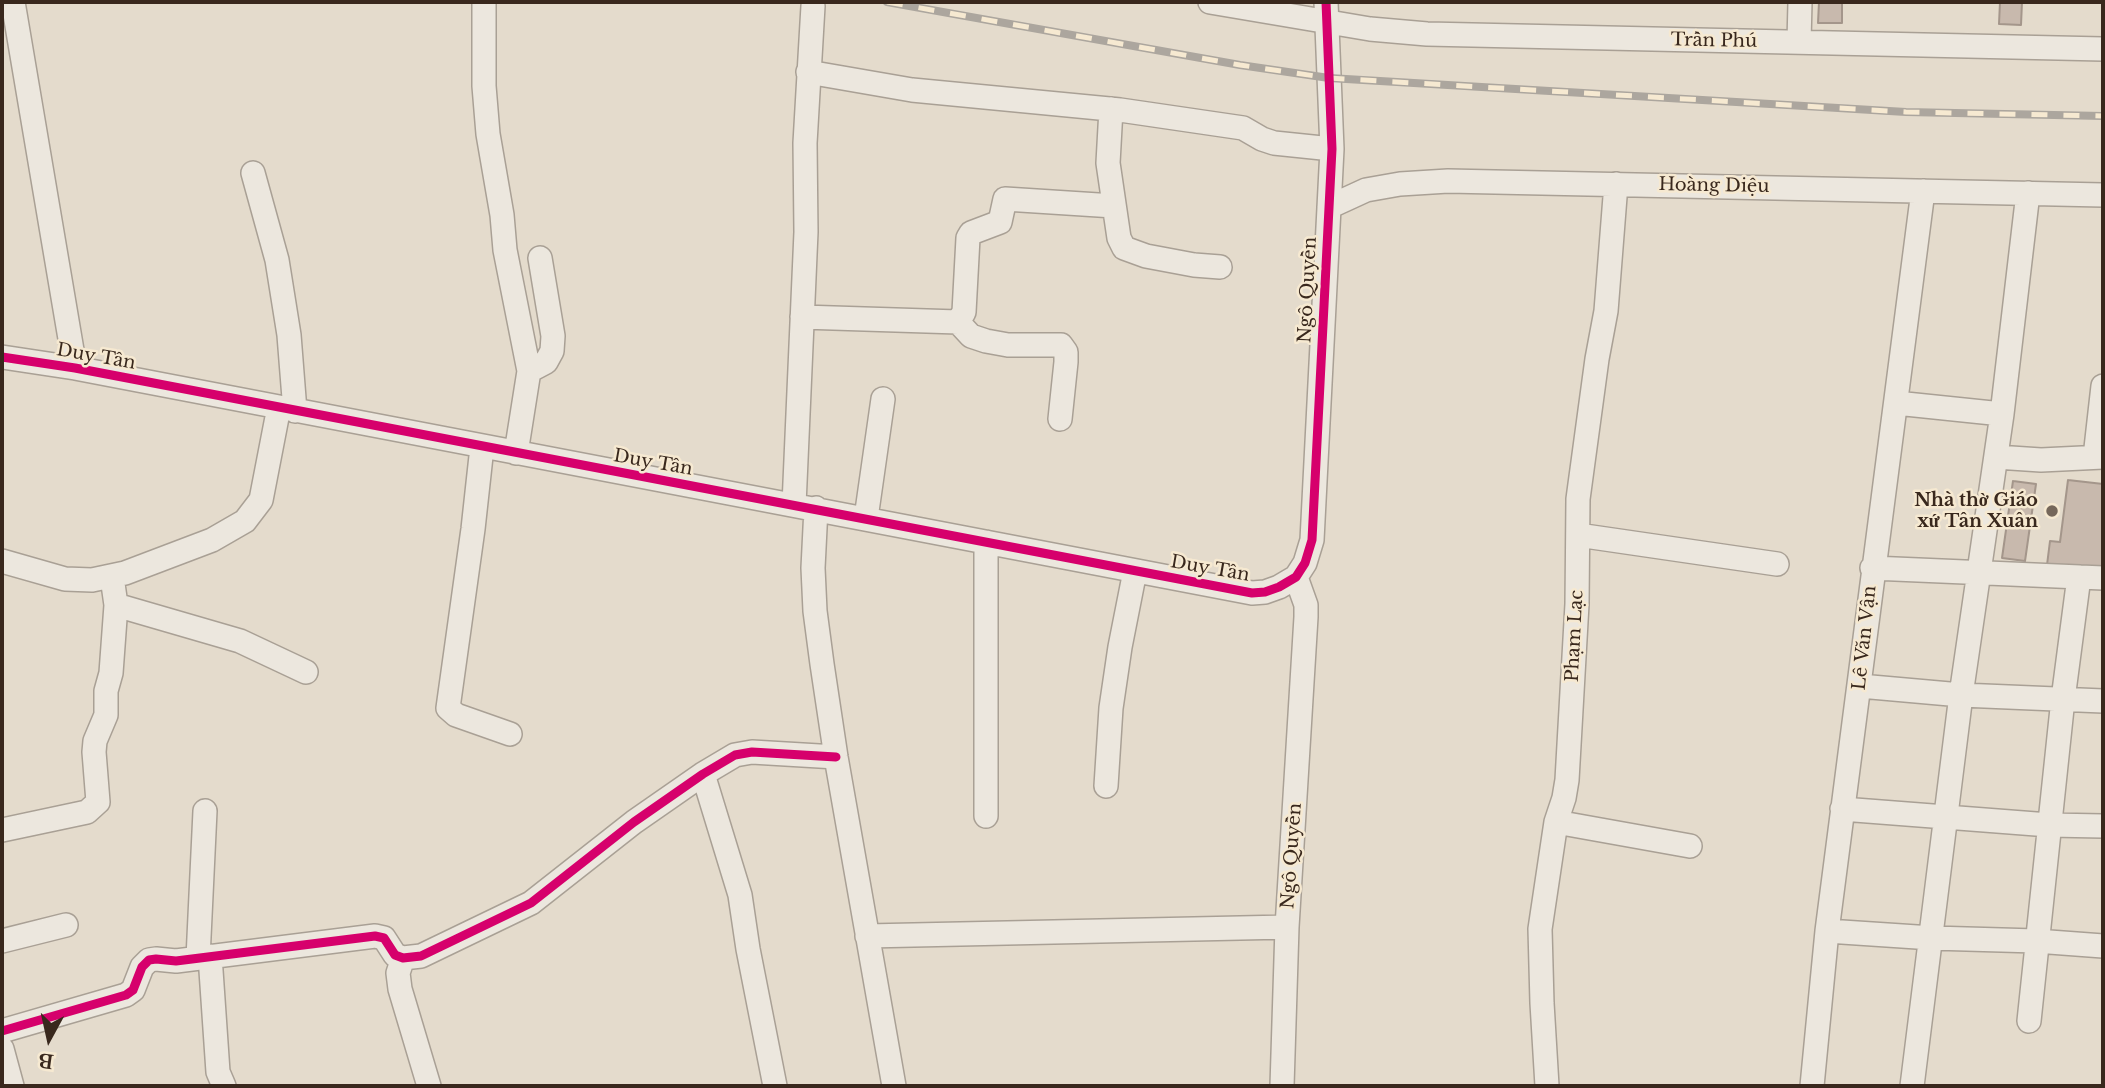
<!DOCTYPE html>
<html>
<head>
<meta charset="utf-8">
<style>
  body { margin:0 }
  #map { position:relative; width:2105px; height:1088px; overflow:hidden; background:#e4dbcc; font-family:"Libre Baskerville",serif }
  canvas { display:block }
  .frame { position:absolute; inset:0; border:4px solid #39281d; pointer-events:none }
  .north { position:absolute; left:14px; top:1004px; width:70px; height:70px; -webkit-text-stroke:5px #f6e9d1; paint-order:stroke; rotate:188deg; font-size:19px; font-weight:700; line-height:28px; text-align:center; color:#39281d }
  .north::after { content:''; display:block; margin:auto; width:24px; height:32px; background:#39281d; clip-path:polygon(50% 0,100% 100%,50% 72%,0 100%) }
</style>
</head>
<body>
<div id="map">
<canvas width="2105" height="1088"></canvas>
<div class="frame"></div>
<div class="north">B</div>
</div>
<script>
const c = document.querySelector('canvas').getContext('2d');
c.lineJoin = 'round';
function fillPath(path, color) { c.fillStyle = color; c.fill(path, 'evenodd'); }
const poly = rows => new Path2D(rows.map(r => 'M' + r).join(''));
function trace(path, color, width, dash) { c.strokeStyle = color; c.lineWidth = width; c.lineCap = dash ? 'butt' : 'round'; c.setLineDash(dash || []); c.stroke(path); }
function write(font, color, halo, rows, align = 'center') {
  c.font = font + ' "Libre Baskerville",serif'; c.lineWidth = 5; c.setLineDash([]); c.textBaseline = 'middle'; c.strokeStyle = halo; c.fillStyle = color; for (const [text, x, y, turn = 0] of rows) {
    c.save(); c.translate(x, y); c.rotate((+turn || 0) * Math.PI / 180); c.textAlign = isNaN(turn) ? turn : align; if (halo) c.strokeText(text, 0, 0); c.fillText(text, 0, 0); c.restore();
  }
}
const building = poly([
  [1819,2,1842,2,1842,23,1818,23,1819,2],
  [2000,2,2022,2,2021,25,1999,24,2000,2],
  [2068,480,2103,484,2103,572,2047,565,2050,541,2060,542,2068,480],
  [2013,481,2036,484,2025,561,2002,558,2013,481]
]);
fillPath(building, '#c8b9ad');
trace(building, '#a4968b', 2);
const minor = poly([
  [13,2,75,368],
  [484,2,484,86,488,134,502,215,505,250,529,371,516,453],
  [1210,2,1370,29,1427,34,2103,49],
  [1799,42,1800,2],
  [808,72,912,90,1120,110,1243,128,1262,139,1274,143,1332,149],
  [1111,109,1108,163,1119,238,1124,248,1146,256,1194,265,1220,267],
  [253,173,277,260,289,335,295,411],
  [1329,207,1366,190,1400,184,1448,181,2103,195],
  [802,317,958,322,964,312,968,238,971,233,1000,222,1005,199,1114,206],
  [958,322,971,336,986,341,1008,345,1061,345,1066,352,1066,362,1060,419],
  [2,357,75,368,1252,593,1265,592,1279,587,1296,577,1305,563,1312,540,1332,149,1326,2],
  [529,371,546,362,552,351,553,336,540,258],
  [1896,403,2002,414],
  [482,447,473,529,448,708,456,715,510,734],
  [1996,457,2041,460,2103,457],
  [2095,457,2103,386],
  [794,505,806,232,805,143,813,6],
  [816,508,813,568,815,611,822,664,836,757,894,1086],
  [866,518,883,399],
  [1578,535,1777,564],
  [986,542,986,816],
  [2,561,65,579,92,580,125,573,212,540,245,521,261,500,279,407],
  [1872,568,2103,578],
  [116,605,240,641,306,672],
  [1860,686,1961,695,2103,701],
  [703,774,740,895,748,949,775,1086],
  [1106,786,1111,708,1120,647,1135,571],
  [1842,809,2049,825,2103,826],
  [1556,822,1690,846],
  [2,830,87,812,98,802,94,752,95,741,106,715,106,691,111,673,116,605,112,577],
  [1827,931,1932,938,2036,941,2103,946],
  [867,936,1287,927],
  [2,941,66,925],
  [210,956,218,1072,224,1086],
  [198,958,205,811],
  [403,958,398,973,400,989,429,1086],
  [2029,1021,2063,699,2079,577],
  [2,1031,126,995,133,990,142,967,149,960,156,959,176,961,375,936,384,938,395,955,403,958,421,956,531,903,634,822,703,774,735,755,752,752,836,757],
  [2,1049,12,1086],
  [1282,1086,1287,927,1306,617,1306,605,1296,577],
  [1547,1086,1542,1003,1540,929,1556,822,1564,798,1567,780,1577,604,1578,499,1597,359,1606,311,1616,184],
  [1812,1086,1827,931,1923,191],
  [1912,1086,1961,695,2002,414,2028,193]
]);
trace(minor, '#a9a095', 26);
trace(minor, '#ece7de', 23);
const rail = poly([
  [887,2,1240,65,1329,78,1906,112,2103,116]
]);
trace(rail, '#aca69e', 8);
trace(rail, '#f6e9d1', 5, [16]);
trace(poly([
  [2,357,75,368,1252,593,1265,592,1279,587,1296,577,1305,563,1312,540,1332,149,1326,2],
  [2,1031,126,995,133,990,142,967,149,960,156,959,176,961,375,936,384,938,395,955,403,958,421,956,531,903,634,822,703,774,735,755,752,752,836,757]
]), '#d6006c', 9);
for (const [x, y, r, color] of [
  [2052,511,7,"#75675a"]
]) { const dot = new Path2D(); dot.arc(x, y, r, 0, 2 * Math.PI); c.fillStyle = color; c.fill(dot); trace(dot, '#f6e9d1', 2.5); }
write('18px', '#39281d', '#f6e9d1', [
  ["Trần Phú",1714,41,1],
  ["Hoàng Diệu",1714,186,1],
  ["Ngô Quyền",1308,290,-87],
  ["Duy Tân",96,357,10],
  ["Duy Tân",653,463,10],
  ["Duy Tân",1210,569,10],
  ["Phạm Lạc",1575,636,-87],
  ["Lê Văn Vận",1865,638,-84],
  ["Ngô Quyền",1292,856,-86]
]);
write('bold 18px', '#39281d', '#f6e9d1', [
  ["Nhà thờ Giáo",2038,501],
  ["xứ Tân Xuân",2038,522]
], 'right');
</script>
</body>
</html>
